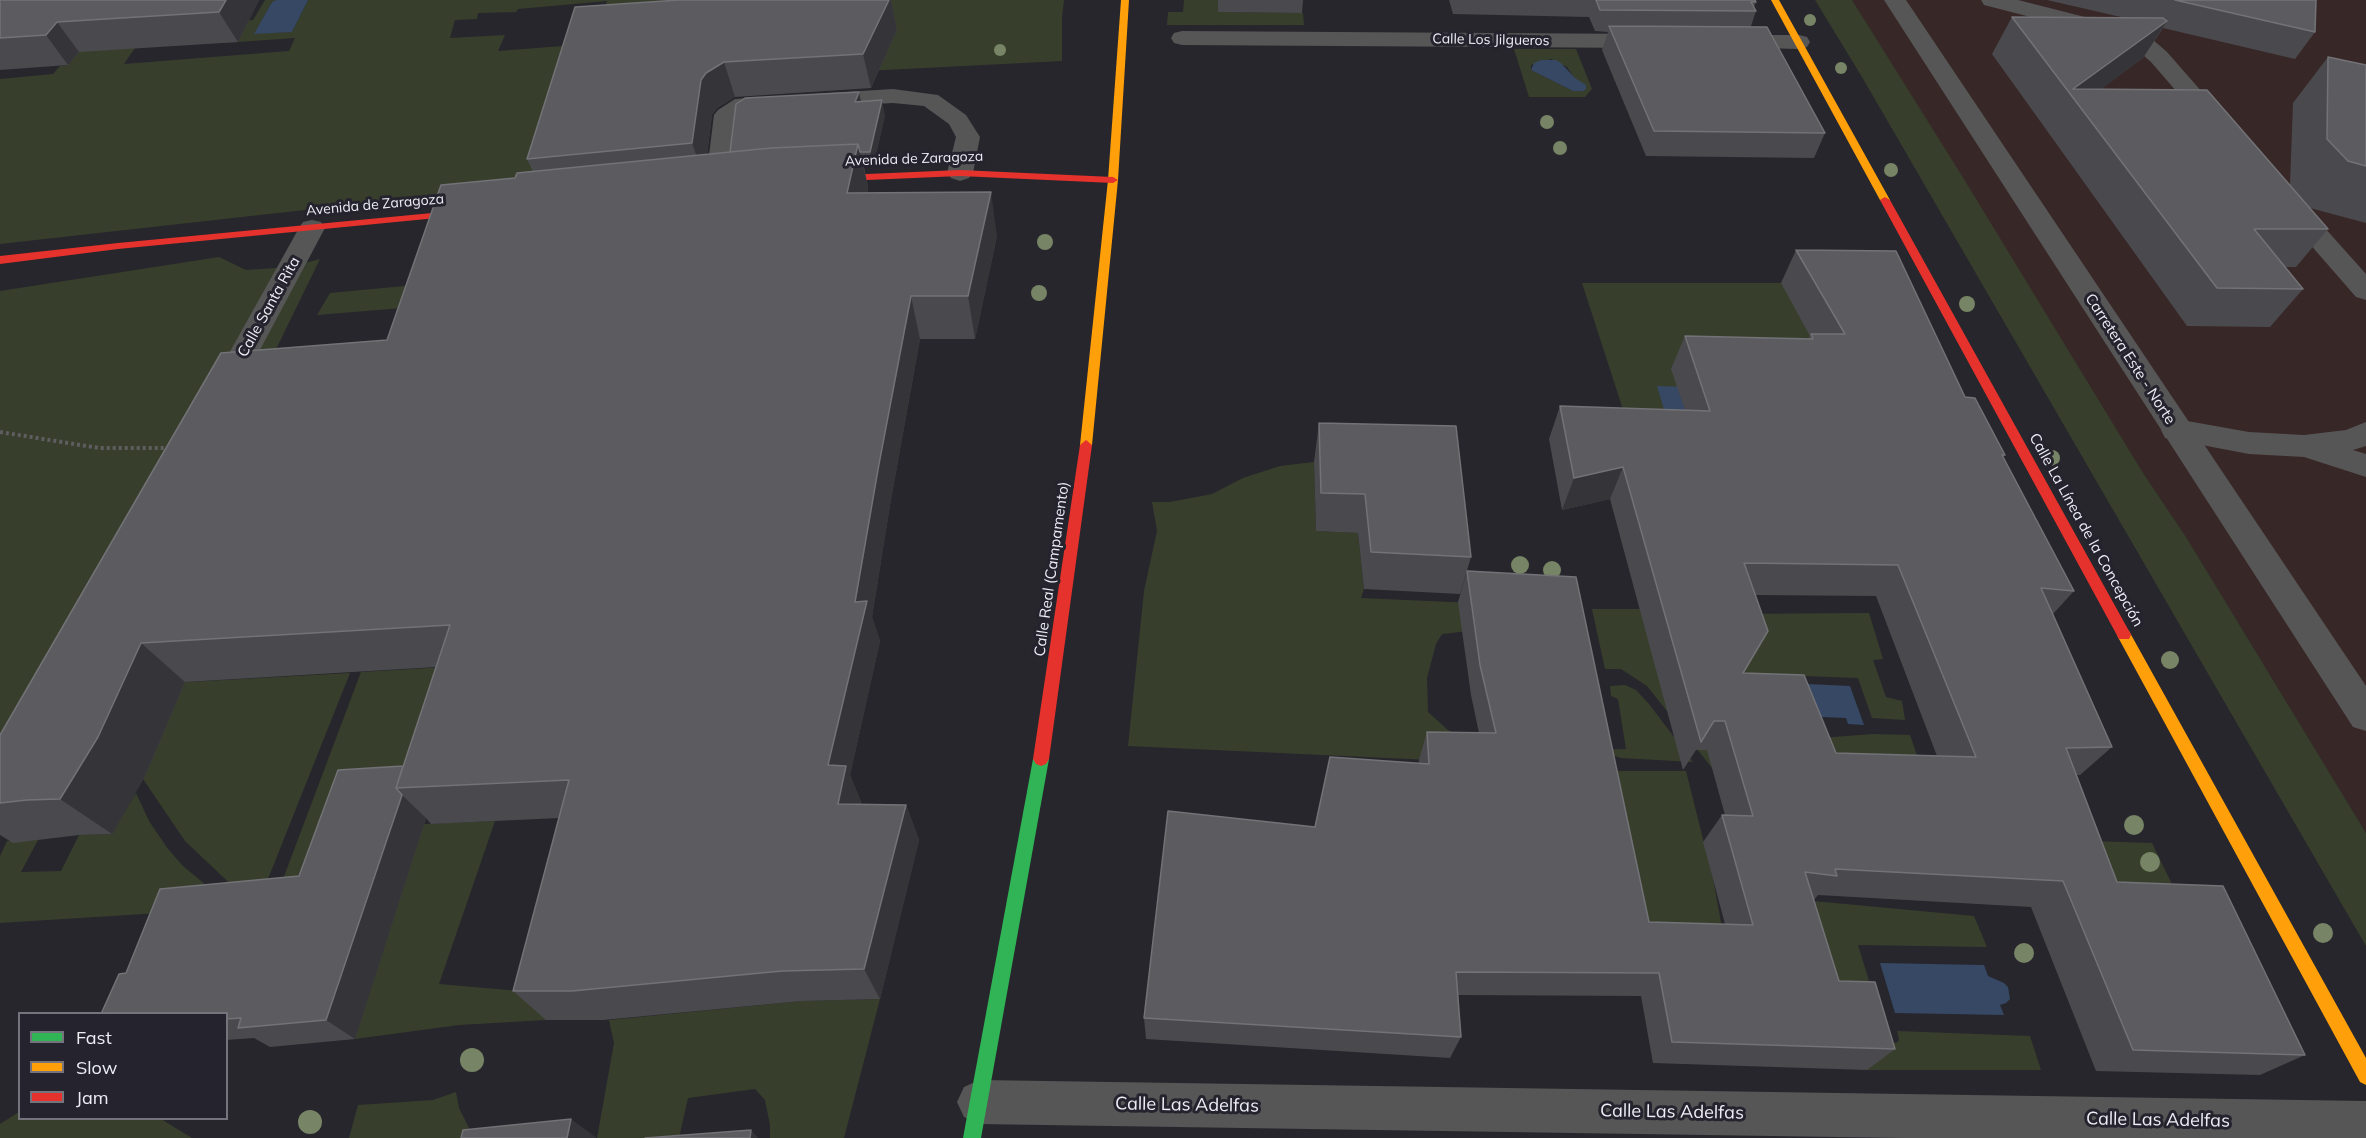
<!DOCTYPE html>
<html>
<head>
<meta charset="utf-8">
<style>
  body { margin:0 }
  #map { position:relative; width:2366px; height:1138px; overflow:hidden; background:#27262c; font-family:Mulish,sans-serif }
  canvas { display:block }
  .legend { position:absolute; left:18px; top:1012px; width:210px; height:108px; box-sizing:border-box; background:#25242e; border:2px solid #75747d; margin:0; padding:8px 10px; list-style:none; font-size:18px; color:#ededf4 }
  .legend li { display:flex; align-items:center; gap:12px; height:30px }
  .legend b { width:30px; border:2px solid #75747d }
</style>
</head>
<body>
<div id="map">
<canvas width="2366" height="1138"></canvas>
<ul class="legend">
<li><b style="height:8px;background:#30b455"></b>Fast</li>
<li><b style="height:8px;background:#ff9f0a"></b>Slow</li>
<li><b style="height:8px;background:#e5322d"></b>Jam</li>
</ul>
</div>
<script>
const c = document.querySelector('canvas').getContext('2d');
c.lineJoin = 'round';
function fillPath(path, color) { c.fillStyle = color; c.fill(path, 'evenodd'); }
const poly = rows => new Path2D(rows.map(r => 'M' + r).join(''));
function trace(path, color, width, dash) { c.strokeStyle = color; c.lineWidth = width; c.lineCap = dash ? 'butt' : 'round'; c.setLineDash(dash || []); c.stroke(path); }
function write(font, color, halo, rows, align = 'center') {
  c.font = font + ' Mulish,sans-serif'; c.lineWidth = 6; c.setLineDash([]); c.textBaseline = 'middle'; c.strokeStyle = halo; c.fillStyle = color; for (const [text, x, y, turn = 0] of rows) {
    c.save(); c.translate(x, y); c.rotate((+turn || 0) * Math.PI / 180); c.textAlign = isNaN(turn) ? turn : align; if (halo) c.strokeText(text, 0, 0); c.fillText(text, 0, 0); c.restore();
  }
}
fillPath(poly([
  [1852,0,2366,0,2366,833,2186,537,2143,473]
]), '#382727');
fillPath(poly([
  [168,0,124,64,289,51,295,38,224,43,238,21,253,20,265,0,276,0,272,2,255,33,292,32,308,0,1064,0,1062,17,1062,61,707,79,603,11,607,1,518,9,516,12,478,13,477,19,455,20,450,38,505,35,498,51,588,44,547,183,0,244,0,79,53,74,60,66,68,65,82,48],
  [1184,0,1218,0,1218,12,1303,13,1304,25,1167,25,1168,12,1183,12],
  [1815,0,1852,0,1962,176,2143,473,2186,537,2366,833,2366,946,1862,77],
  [1514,49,1576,49,1592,89,1585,97,1529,97],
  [1551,59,1567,67,1583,91,1573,91,1531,70,1531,65],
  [219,257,246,270,291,267,320,259,243,417,0,797,0,291],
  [447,282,439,305,317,315,330,293],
  [1582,283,1781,283,1838,361,1772,440,1629,428],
  [1314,462,1316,531,1358,533,1364,589,1361,598,1473,603,1478,630,1442,634,1436,644,1427,678,1428,712,1448,730,1486,751,1453,761,1128,746,1144,591,1157,531,1152,502,1170,502,1212,494,1243,478,1280,466],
  [1592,609,1672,609,1734,614,1869,613,1883,659,1873,660,1886,697,1902,701,1905,720,1872,718,1858,678,1777,675,1809,739,1872,734,1910,735,1927,784,1712,768,1647,686,1621,669,1605,669],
  [480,665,339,866,277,895,361,672],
  [350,673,262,894,240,893,185,841,143,779,172,712,152,684],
  [1625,685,1636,690,1649,704,1693,762,1621,758,1596,750,1626,749,1618,699,1611,696,1610,686],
  [1601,771,1686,771,1713,879,1723,933,1629,932],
  [136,793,149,821,168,849,183,866,224,900,192,911,0,923,0,856,7,841,38,840,21,872,61,871,79,835,112,834],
  [495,821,439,984,553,994,546,1020,459,1025,355,1039,424,824],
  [2058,840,2152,843,2185,911,2073,907],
  [1742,882,1813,901,1974,916,1987,947,1858,945,1886,1036,1894,1043,1898,1042,1899,1039,1897,1031,2030,1036,2041,1070,1867,1070,1849,1005],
  [880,999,844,1138,770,1138,770,1125,765,1100,755,1089,688,1098,679,1138,597,1138,614,1043,609,1020,802,1001],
  [456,1092,459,1108,472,1134,478,1138,349,1138,358,1105,433,1100],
  [19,1112,20,1118,161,1119,192,1138,0,1138,0,1124]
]), '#373f2c');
fillPath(poly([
  [276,0,308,0,292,32,254,34,272,2],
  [1541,60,1556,60,1561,63,1575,78,1586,85,1586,89,1583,91,1573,91,1531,70,1534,63],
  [1657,386,1726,388,1737,418,1666,416],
  [1787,683,1850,686,1864,725,1848,724,1846,718,1797,716],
  [1880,963,1984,965,1988,976,2004,983,2008,987,2010,999,2006,1003,2000,1005,2004,1015,1895,1013]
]), '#364864');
trace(poly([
  [0,432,99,448,170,448]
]), '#5e5d5f', 4, [3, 3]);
fillPath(poly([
  [1981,0,2018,0,2144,32,2167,52,2230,124,2227,129,2218,131,2209,129,2151,62,2128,42,1984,5,1981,0],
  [893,89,938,95,966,115,980,137,973,173,969,178,960,181,951,178,947,173,956,137,949,124,924,106,893,103,749,111,738,118,731,187,727,192,718,195,709,192,705,187,714,115,718,110,735,99,893,89],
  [2290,197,2299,199,2366,274,2366,300,2356,297,2281,211,2277,205,2281,199,2290,197],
  [2176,419,2249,432,2304,435,2346,430,2366,422,2366,446,2353,450,2366,454,2366,477,2304,457,2249,454,2165,438,2161,430,2165,422,2176,419]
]), '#575656');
fillPath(poly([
  [1884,0,1906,0,2366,686,2366,731,2353,727,1884,0],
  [1182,31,1648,34,1656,36,1659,41,1656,46,1648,48,1182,45,1174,43,1171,38,1174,33,1182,31],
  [1730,35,1799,35,1807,37,1810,42,1807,47,1799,49,1722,47,1719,42,1722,37,1730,35],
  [312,220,321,222,325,228,238,391,233,398,223,401,213,398,208,391,299,228,303,222,312,220],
  [979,1080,2366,1101,2366,1138,1904,1138,979,1124,964,1117,957,1102,964,1087,979,1080]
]), '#575656');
fillPath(poly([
  [1041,752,1046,754,1049,759,981,1138,963,1138,1033,759,1036,754,1041,752]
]), '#30b455');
fillPath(poly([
  [1121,0,1129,0,1118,180,1092,445,1086,450,1080,445,1108,180,1121,0],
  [1771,0,1779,0,1890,200,1889,202,1885,203,1880,200,1771,0],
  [2124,629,2129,631,2366,1058,2366,1085,2360,1082,2119,639,2117,635,2119,631,2124,629]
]), '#ff9f0a');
fillPath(poly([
  [960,170,1113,177,1118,180,1113,183,960,176,821,182,816,179,821,176,960,170],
  [1885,197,1890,200,2129,631,2131,635,2129,639,2119,639,1880,200,1885,197],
  [474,209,479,212,478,214,118,249,0,264,0,256,118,243,474,209],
  [1086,440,1092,445,1049,759,1046,764,1041,766,1036,764,1033,759,1080,445,1086,440]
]), '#e5322d');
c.fillStyle = '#778465';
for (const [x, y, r] of [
  [1810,20,6],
  [1000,50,6],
  [1841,68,6],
  [1547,122,7],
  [1560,148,7],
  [1891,170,7],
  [1045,242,8],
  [1039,293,8],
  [1967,304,8],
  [2052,458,8],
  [1520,565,9],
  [1552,570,9],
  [2170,660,9],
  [2134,825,10],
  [2150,862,10],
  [2323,933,10],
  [2024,953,10],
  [472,1060,12],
  [310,1122,12]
]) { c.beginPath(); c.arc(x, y, r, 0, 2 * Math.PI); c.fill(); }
fillPath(poly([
  [0,0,259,0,238,42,79,52,68,65,0,70],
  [679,0,891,0,897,30,871,88,735,97,717,108,712,115,707,155,731,152,859,92,861,101,885,115,873,167,864,167,868,187,867,193,997,236,975,339,920,339,890,505,872,617,880,641,850,775,861,802,861,804,906,805,919,840,880,999,802,1001,603,1020,546,1020,513,991,559,818,431,824,426,818,355,1039,270,1047,254,1038,226,1040,226,1014,126,973,299,876,403,766,436,667,185,682,146,774,112,834,79,835,13,843,0,835,0,735,387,340,515,178,533,172,527,159],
  [1218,0,1303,0,1302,13,1218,12],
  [1449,0,1755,0,1756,2,1754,7,1756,11,1751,26,1825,133,1814,158,1646,156,1602,50,1608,32,1595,31,1589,17,1453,14],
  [2047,0,2316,0,2315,32,2295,59,2163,28,2143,58,2101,89,2290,185,2293,103,2328,57,2366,65,2366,223,2310,208,2328,229,2296,267,2285,267,2303,289,2270,327,2187,326,1992,54,2012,17,2121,17],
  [1796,250,1965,397,2005,455,2003,457,2074,591,2053,614,2112,747,2080,775,2077,775,2117,882,2305,1055,2260,1075,2096,1071,2031,907,1818,895,1814,900,1839,981,1895,1049,1867,1070,1653,1063,1641,996,1458,995,1461,1037,1450,1058,1146,1039,1144,1018,1315,827,1419,763,1419,760,1427,732,1479,733,1471,695,1458,602,1467,571,1649,922,1725,924,1703,842,1722,815,1725,815,1707,750,1696,750,1683,770,1610,499,1562,510,1549,439,1560,406,1685,410,1671,369,1685,336,1808,339,1810,336,1781,283],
  [1755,595,1876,596,1937,756,1836,753,1743,673],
  [1319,423,1471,557,1460,594,1364,589,1358,533,1316,531,1314,462]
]), '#4a4a4e');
fillPath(poly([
  [226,0,259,0,238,42,219,12],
  [889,0,891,0,897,30,871,88,863,54],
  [2167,21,2143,58,2079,106,2073,89],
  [57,22,79,52,68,65,46,35],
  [724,62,735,97,717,108,712,115,704,178,692,143,701,80,706,73],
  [859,92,862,107,855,102],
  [882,100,885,115,873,167,870,152],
  [858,144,868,187,857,236,847,193],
  [991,192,997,236,975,339,968,296],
  [911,296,920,339,890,505,872,617,880,641,850,775,861,802,854,839,838,804,828,765,879,464],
  [1623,467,1610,499,1562,510,1574,478],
  [141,643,185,682,146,774,112,834,60,799],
  [402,795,426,818,355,1039,326,1020],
  [906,805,919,840,880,999,864,969],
  [571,1119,597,1138,567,1138],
  [751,1130,758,1138,750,1138]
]), '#353439');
const building = poly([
  [0,0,226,0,219,12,57,22,46,35,0,38,0,0],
  [679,0,889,0,863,54,724,62,706,73,701,80,692,143,527,159,575,7,679,0],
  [1596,0,1755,0,1756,2,1751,2,1756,11,1600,10,1596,0],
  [2175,0,2316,0,2315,32,2175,0],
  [2012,17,2163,18,2167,21,2073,89,2207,90,2328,229,2254,229,2303,289,2217,288,2012,17],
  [1609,26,1767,27,1825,133,1654,131,1609,26],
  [2328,57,2366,65,2366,166,2348,161,2327,139,2328,57],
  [859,92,855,102,882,100,870,152,860,152,858,144,771,148,730,152,736,104,745,98,859,92],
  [858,144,847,193,991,192,968,296,911,296,879,464,855,602,867,601,828,765,846,766,838,804,906,805,864,969,782,971,572,991,513,991,569,780,396,788,450,625,141,643,98,737,60,799,27,800,0,803,0,735,221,353,387,340,441,185,515,178,517,173,771,148,858,144],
  [1796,250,1896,251,1965,397,1975,398,2005,455,2002,455,2074,591,2041,588,2112,747,2066,748,2117,882,2223,886,2305,1055,2133,1050,2063,881,1835,869,1837,876,1805,872,1839,981,1875,982,1895,1049,1672,1042,1659,973,1456,972,1461,1037,1144,1018,1168,811,1315,827,1330,757,1429,764,1427,732,1496,733,1480,665,1467,571,1576,577,1649,922,1753,925,1722,815,1753,816,1725,721,1714,721,1701,742,1623,467,1574,478,1560,406,1710,411,1685,336,1813,339,1811,334,1845,334,1796,250],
  [1744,563,1898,565,1976,757,1836,753,1804,675,1743,673,1768,631,1744,563],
  [1319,423,1456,426,1471,557,1371,552,1365,494,1321,493,1319,423],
  [403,766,396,788,402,795,326,1020,238,1028,241,1018,226,1019,226,1014,101,1014,119,974,126,973,160,889,299,876,338,770,403,766],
  [571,1119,567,1138,461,1138,463,1130,571,1119],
  [751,1130,750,1138,645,1138,751,1130]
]);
fillPath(building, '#5c5c60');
trace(building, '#727277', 1.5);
write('14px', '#ededf4', '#25242e', [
  ["Calle Los Jilgueros",1491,40,1],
  ["Avenida de Zaragoza",914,159,-2],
  ["Avenida de Zaragoza",375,205,-5]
]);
write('15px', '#ededf4', '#25242e', [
  ["Calle Santa Rita",269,307,-61],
  ["Carretera Este - Norte",2130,359,57],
  ["Calle La Línea de la Concepción",2086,530,61],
  ["Calle Real (Campamento)",1052,569,-82]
]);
write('18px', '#ededf4', '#25242e', [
  ["Calle Las Adelfas",1187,1105,1],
  ["Calle Las Adelfas",1672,1112,1],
  ["Calle Las Adelfas",2158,1120,1]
]);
</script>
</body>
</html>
